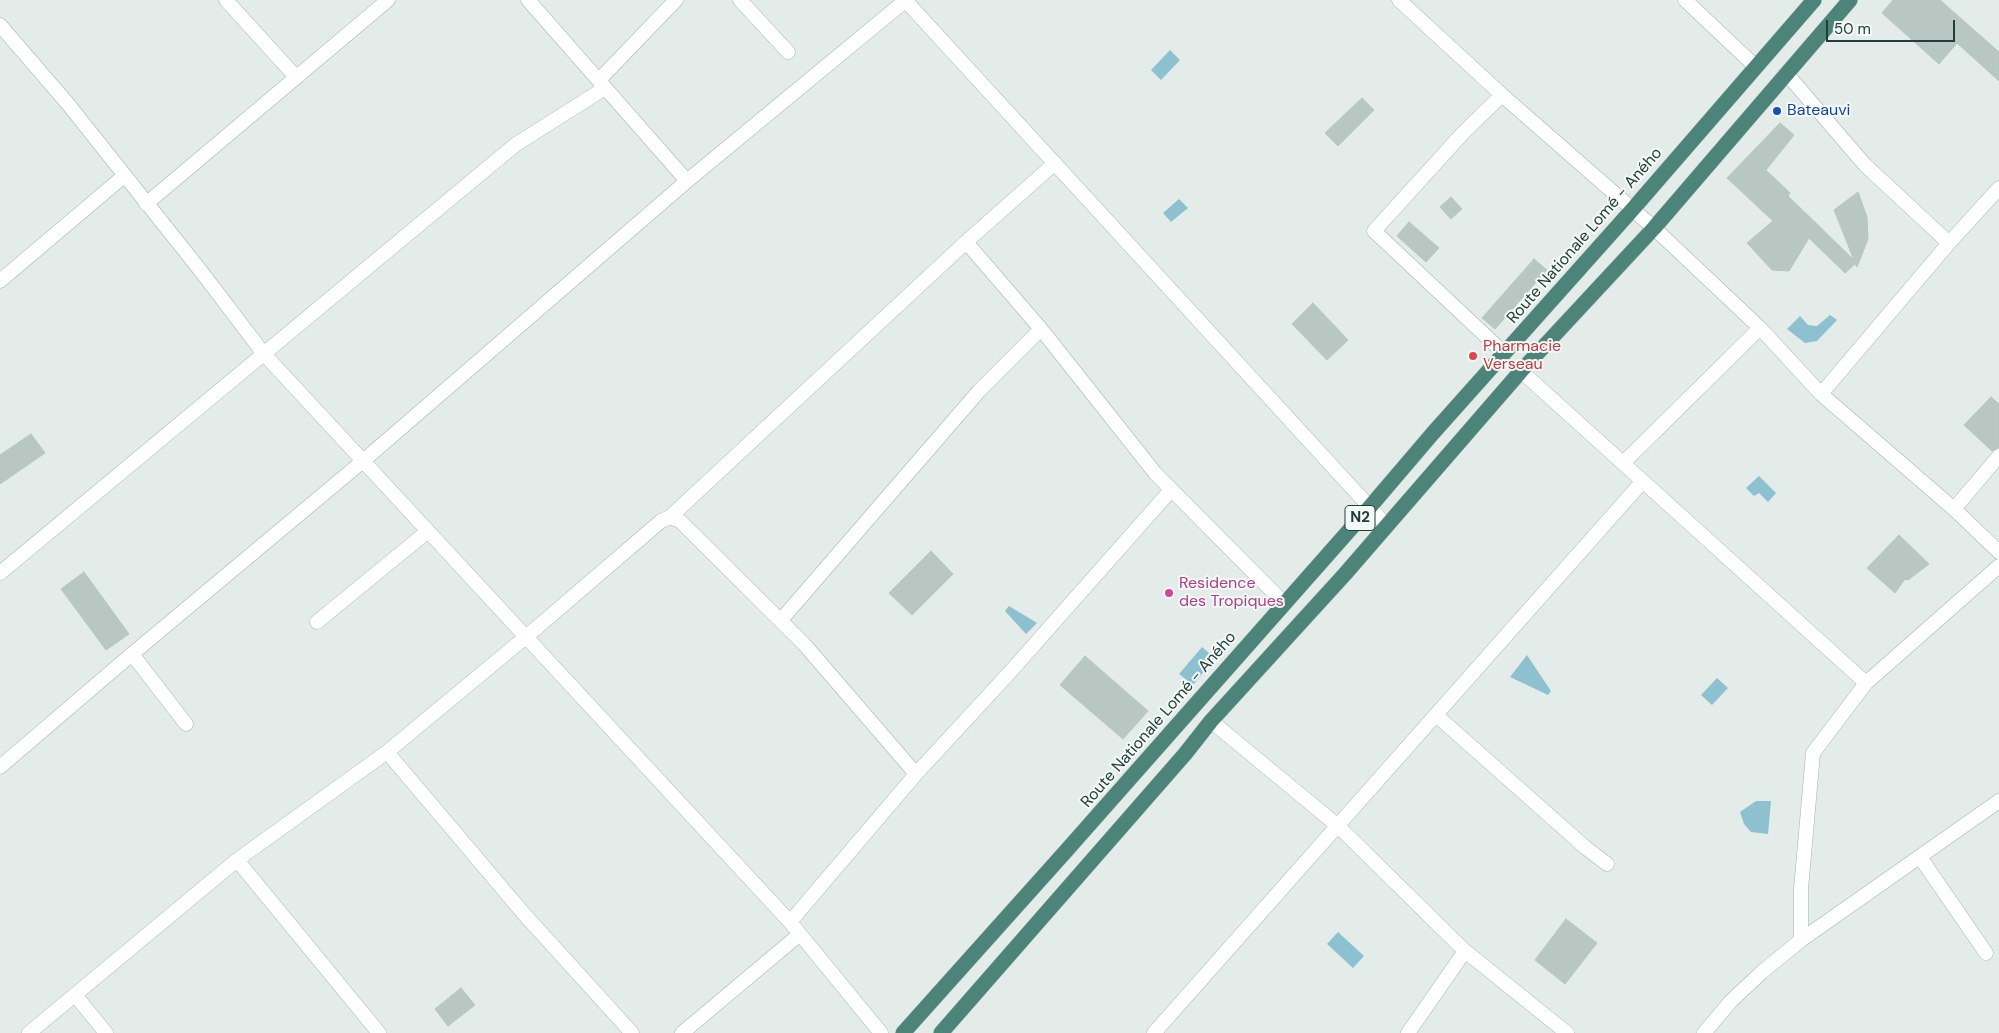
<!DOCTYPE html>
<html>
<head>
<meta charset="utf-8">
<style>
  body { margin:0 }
  #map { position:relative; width:1999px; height:1033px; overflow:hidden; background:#e3ece9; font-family:"DM Sans",sans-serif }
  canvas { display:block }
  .scale { position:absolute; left:1826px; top:20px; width:129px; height:22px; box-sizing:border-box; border:2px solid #233d37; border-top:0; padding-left:6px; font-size:15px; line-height:18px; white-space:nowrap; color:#233d37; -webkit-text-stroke:4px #f3f9f6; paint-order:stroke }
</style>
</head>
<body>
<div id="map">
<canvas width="1999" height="1033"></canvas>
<div class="scale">50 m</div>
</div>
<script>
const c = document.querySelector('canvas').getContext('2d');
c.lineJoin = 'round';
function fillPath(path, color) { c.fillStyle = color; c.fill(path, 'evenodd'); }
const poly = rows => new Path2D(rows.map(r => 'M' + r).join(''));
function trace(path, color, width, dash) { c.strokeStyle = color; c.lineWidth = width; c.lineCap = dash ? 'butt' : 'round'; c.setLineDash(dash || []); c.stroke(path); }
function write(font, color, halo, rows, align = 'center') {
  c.font = font + ' "DM Sans",sans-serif'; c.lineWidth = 4; c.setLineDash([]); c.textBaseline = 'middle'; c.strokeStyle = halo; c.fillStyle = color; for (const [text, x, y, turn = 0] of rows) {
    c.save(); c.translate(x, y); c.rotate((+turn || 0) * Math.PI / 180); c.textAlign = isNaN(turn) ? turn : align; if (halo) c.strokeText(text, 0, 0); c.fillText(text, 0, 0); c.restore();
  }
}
fillPath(poly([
  [1170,50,1180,60,1161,80,1151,70],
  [1179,199,1188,208,1171,222,1163,213],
  [1830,315,1837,320,1817,341,1805,343,1787,329,1800,316,1808,325,1817,326],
  [1759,476,1776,493,1768,502,1759,493,1754,496,1746,488],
  [1009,606,1037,623,1026,634,1005,611],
  [1202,647,1215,658,1193,685,1179,674],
  [1527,655,1551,691,1548,695,1510,677],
  [1717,678,1728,688,1712,705,1701,695],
  [1756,801,1771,801,1768,834,1751,832,1744,824,1740,812],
  [1338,932,1364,956,1353,968,1327,944]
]), '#8dc1cf');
const building = poly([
  [1893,0,1940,0,1999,52,1999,81,1957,43,1939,64,1882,13,1893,0],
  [1362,98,1374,110,1338,146,1325,133,1362,98],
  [1780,123,1794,135,1766,170,1790,193,1788,196,1854,260,1834,210,1858,192,1867,217,1868,239,1857,267,1855,264,1845,273,1809,238,1789,271,1772,270,1747,243,1773,221,1727,178,1780,123],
  [1451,197,1462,209,1451,219,1440,207,1451,197],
  [1409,222,1439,248,1426,262,1397,236,1409,222],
  [1534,259,1547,270,1495,329,1482,318,1534,259],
  [1313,303,1348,340,1327,360,1292,324,1313,303],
  [1991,397,1999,404,1999,447,1992,451,1964,425,1991,397],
  [31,434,45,453,0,484,0,455,31,434],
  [1899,535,1929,564,1908,580,1905,579,1895,593,1867,568,1899,535],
  [931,551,953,574,912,615,889,593,931,551],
  [84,572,129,634,106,650,61,589,84,572],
  [1085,656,1148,711,1123,739,1060,685,1085,656],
  [1566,919,1597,943,1565,984,1535,960,1566,919],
  [461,988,475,1005,448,1026,435,1009,461,988]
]);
fillPath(building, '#b8c7c2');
trace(building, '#b5c6c0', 1);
const minor = poly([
  [226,0,296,77],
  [528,0,687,181],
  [740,0,788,52],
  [905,0,1387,526],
  [1399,0,1502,95,1654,228,1760,328,1821,394,1954,509,1999,552],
  [1685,0,1755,66],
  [0,25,68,104,200,270,264,354,790,922,881,1033],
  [1786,73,1865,165,1949,243],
  [599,80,676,0],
  [1502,95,1463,133,1374,231,1505,354],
  [146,204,388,0],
  [966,242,1041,329,1155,473,1285,604],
  [0,281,124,176],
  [1521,371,1866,683],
  [1821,394,1949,243,1999,188],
  [1623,463,1760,328],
  [1954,509,1999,456],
  [670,517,680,521,804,644,916,774],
  [0,573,515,145,605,88],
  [781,620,979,391,1041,329],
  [317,622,428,531],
  [132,654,186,724],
  [1436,715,1586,848,1607,864],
  [1211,721,1338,826,1465,951,1567,1033],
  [387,752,524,914,632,1033],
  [0,767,132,654,363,461,687,181,906,0],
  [1920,857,1986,953],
  [237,860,379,1033],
  [790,922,916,774,1011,671,1171,490],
  [1801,940,1801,889,1813,753,1866,683,1999,566],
  [75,995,106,1033],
  [29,1033,237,860,387,752,527,636,661,521,670,517,966,242,1055,163],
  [682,1033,800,934],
  [1154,1033,1643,481],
  [1408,1033,1465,951],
  [1704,1033,1731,1001,1762,972,1801,940,1999,801]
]);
const trunk = poly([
  [903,1033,1066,851,1369,508,1433,433,1632,210,1814,0],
  [941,1033,1185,754,1211,721,1345,574,1521,371,1654,228,1850,0]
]);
trace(minor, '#a6b4b0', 15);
trace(trunk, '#c1c9c7', 16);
trace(minor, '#fff', 14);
trace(trunk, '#4c847a', 15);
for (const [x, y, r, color] of [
  [1777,111,5,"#1a4fb4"],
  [1473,356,5,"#e0444e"],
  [1169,593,5,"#d1479c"]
]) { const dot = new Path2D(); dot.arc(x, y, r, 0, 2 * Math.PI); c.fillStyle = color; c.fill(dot); trace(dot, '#f3f9f6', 2); }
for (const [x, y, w] of [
  [1360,518,30]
]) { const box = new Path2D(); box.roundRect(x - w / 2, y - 12.5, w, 25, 4); c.fillStyle = '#f3f9f6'; c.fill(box); trace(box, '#233d37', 1); }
write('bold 15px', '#233d37', null, [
  ["N2",1360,518]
]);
write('16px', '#164399', '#f3f9f6', [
  ["Bateauvi",1787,111]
], 'left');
write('16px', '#233d37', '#f3f9f6', [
  ["Route Nationale Lomé - Aného",1585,236,-49],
  ["Route Nationale Lomé - Aného",1159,720,-49]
]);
write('16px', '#be3a42', '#f3f9f6', [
  ["Pharmacie",1483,347],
  ["Verseau",1483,365]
], 'left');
write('16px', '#b23c85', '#f3f9f6', [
  ["Residence",1179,584],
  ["des Tropiques",1179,602]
], 'left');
</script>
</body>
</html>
